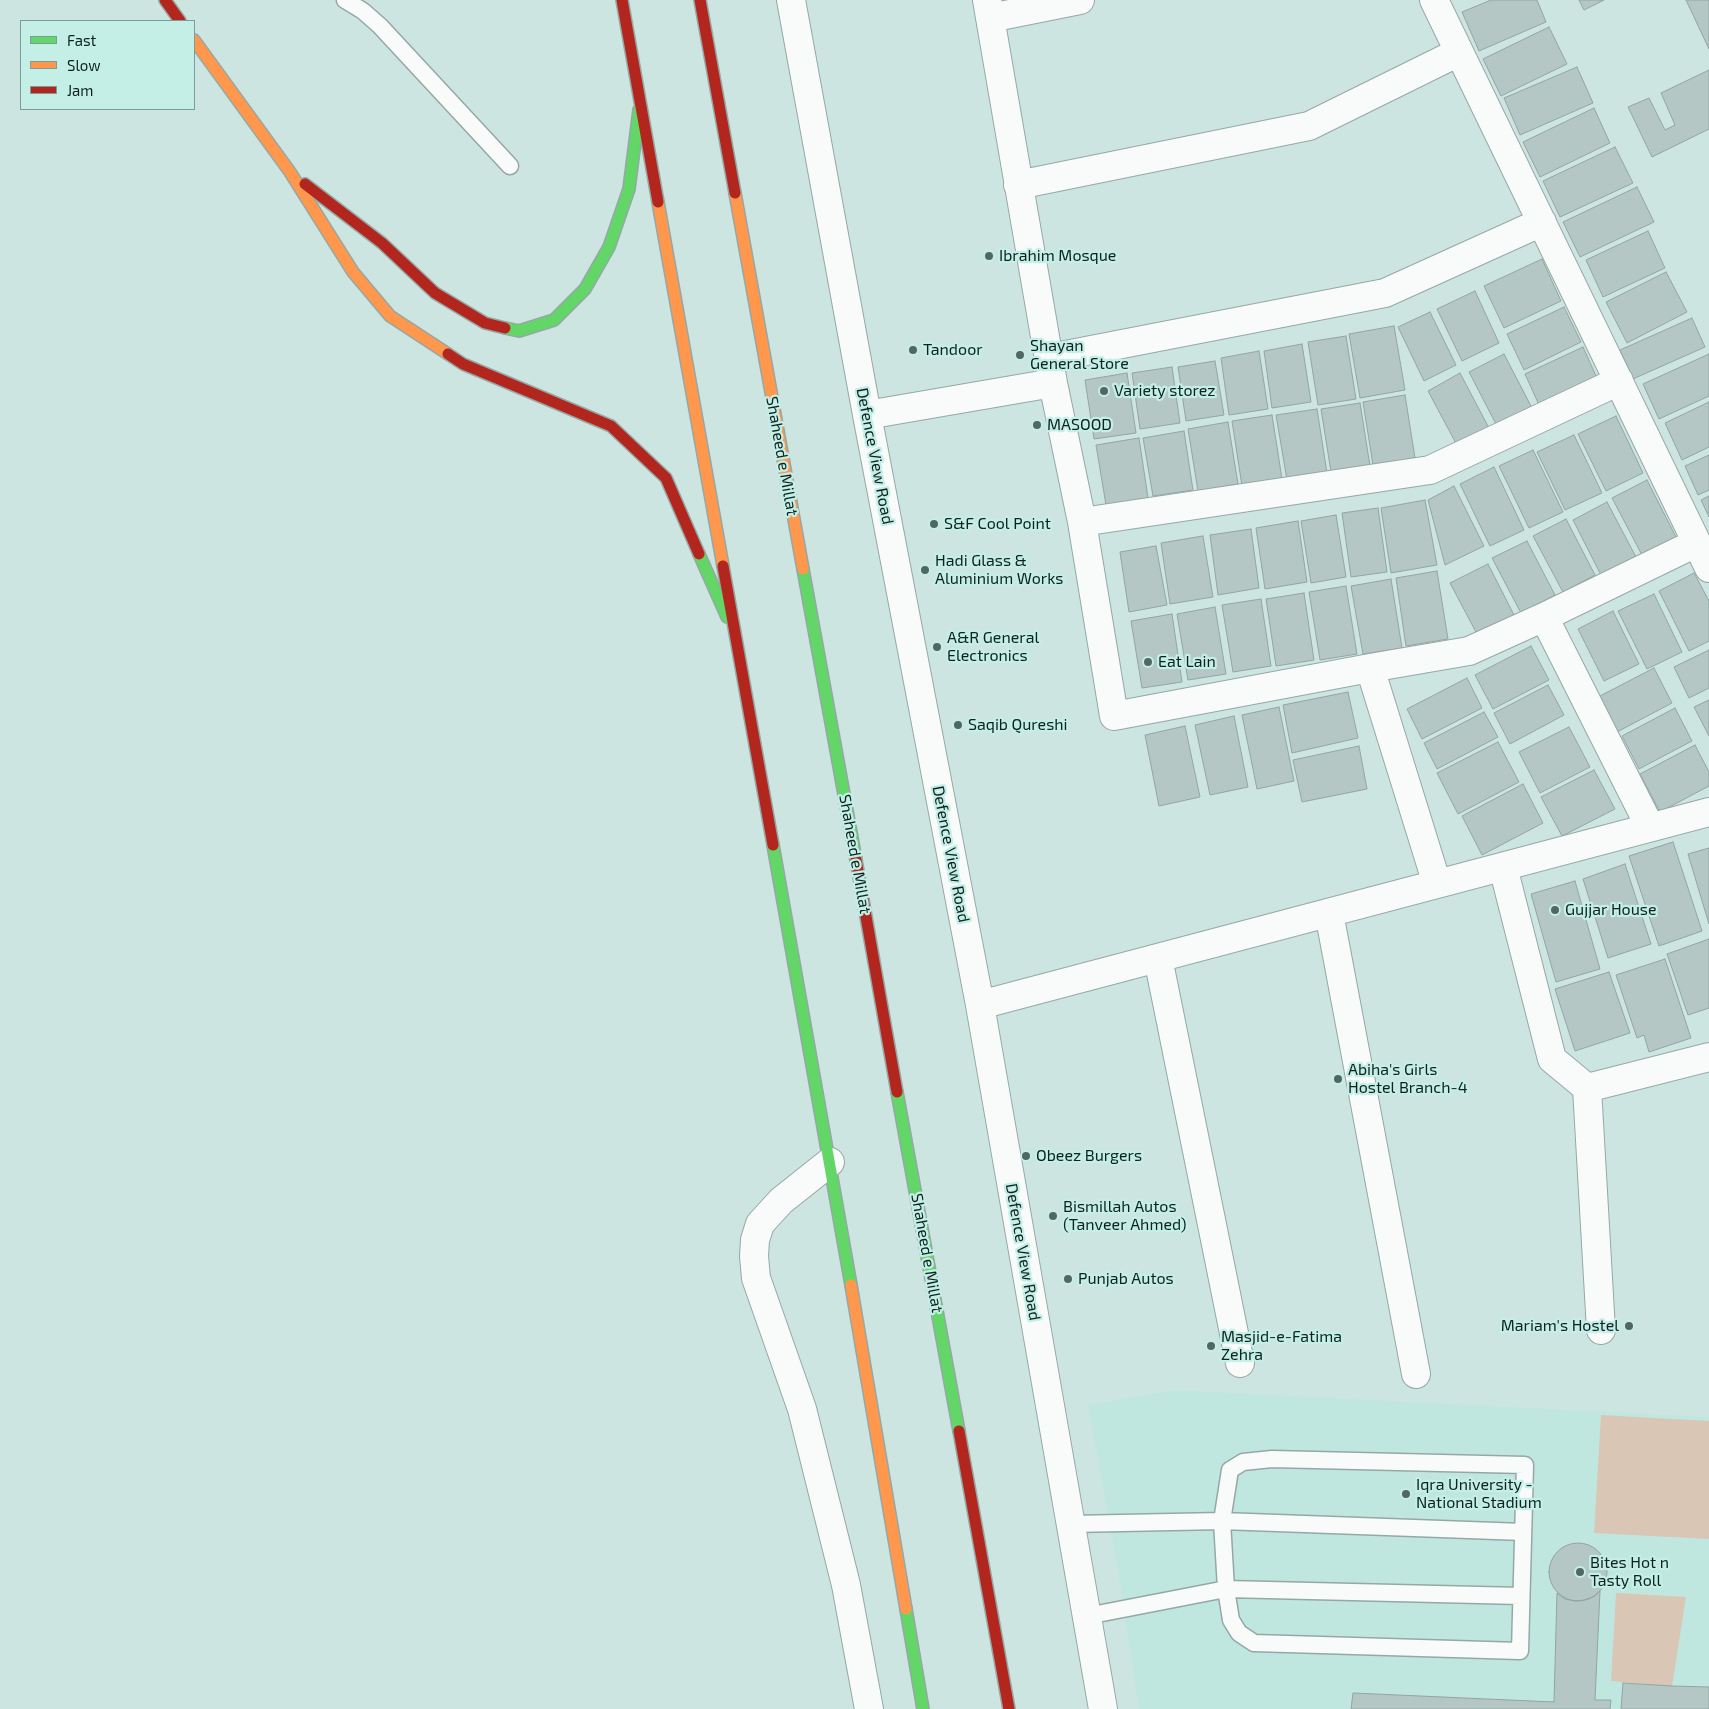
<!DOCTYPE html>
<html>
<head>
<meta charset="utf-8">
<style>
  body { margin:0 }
  #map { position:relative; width:1709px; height:1709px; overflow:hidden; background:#cde5e1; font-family:"Exo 2",sans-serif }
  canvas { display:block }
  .legend { position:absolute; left:20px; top:20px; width:175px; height:90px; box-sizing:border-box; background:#c3efe7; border:1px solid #7b9d97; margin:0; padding:6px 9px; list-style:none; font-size:15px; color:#10211e }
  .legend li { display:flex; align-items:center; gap:10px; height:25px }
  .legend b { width:25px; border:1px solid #7b9d97 }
</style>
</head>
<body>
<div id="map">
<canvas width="1709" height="1709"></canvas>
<ul class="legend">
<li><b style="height:6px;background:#63d668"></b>Fast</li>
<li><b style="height:6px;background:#ff974d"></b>Slow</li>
<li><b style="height:6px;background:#b3261e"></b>Jam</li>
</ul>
</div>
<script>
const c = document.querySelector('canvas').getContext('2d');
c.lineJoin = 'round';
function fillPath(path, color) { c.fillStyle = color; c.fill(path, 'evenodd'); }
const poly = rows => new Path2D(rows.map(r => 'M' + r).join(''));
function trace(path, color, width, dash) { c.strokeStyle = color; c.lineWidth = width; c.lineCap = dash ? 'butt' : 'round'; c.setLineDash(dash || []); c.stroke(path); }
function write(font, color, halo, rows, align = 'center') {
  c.font = font + ' "Exo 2",sans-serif'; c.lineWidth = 4.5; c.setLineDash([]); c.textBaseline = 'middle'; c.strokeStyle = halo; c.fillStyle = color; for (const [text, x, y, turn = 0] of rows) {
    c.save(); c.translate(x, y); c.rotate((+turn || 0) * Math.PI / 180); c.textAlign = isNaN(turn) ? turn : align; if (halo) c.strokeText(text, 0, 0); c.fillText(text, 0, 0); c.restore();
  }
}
fillPath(poly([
  [1175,1390,1709,1417,1709,1709,1139,1709,1118,1571,1088,1405]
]), '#bfe7e0');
fillPath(poly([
  [1601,1415,1709,1421,1709,1539,1594,1533],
  [1616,1593,1686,1597,1672,1686,1611,1681]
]), '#d9c6b5');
const building = poly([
  [1491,0,1537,0,1546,22,1479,51,1462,12,1491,0],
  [1579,0,1604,0,1584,10,1579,0],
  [1686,0,1709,0,1709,49,1686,0],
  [1549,27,1567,64,1501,96,1483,59,1549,27],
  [1577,67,1593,103,1520,135,1504,98,1577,67],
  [1709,70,1709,129,1652,157,1628,107,1649,98,1665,130,1675,125,1661,93,1709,70],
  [1594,108,1610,143,1540,177,1523,142,1594,108],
  [1615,147,1633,183,1560,217,1543,181,1615,147],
  [1637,187,1654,222,1580,257,1563,222,1637,187],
  [1648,231,1665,268,1603,297,1586,260,1648,231],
  [1542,259,1561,301,1504,328,1484,286,1542,259],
  [1666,272,1687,312,1627,343,1606,302,1666,272],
  [1475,291,1499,343,1462,361,1437,309,1475,291],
  [1564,307,1581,342,1524,370,1507,334,1564,307],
  [1430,312,1456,365,1424,381,1398,327,1430,312],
  [1692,318,1705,347,1633,379,1620,350,1692,318],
  [1394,326,1405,390,1360,398,1349,334,1394,326],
  [1346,336,1356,399,1318,405,1308,342,1346,336],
  [1302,344,1311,402,1272,408,1264,351,1302,344],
  [1583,347,1597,378,1539,405,1525,374,1583,347],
  [1259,351,1268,409,1229,415,1221,358,1259,351],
  [1504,354,1533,410,1498,428,1469,372,1504,354],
  [1709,354,1709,396,1659,419,1643,384,1709,354],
  [1215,361,1224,415,1186,421,1178,367,1215,361],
  [1172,367,1180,423,1140,429,1132,373,1172,367],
  [1127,373,1136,433,1094,439,1085,380,1127,373],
  [1460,373,1490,430,1458,447,1428,391,1460,373],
  [1405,395,1415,458,1373,465,1363,402,1405,395],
  [1709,402,1709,447,1682,460,1665,423,1709,402],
  [1360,403,1370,466,1331,472,1321,409,1360,403],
  [1317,409,1327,473,1287,480,1276,415,1317,409],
  [1272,415,1282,479,1242,486,1232,421,1272,415],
  [1616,416,1643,473,1606,491,1578,434,1616,416],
  [1228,422,1238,484,1198,491,1188,429,1228,422],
  [1184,431,1193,490,1153,496,1143,438,1184,431],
  [1574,435,1602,493,1565,510,1537,452,1574,435],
  [1139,438,1148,498,1106,505,1096,445,1139,438],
  [1533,450,1563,512,1529,528,1499,466,1533,450],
  [1709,455,1709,490,1698,495,1685,466,1709,455],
  [1494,467,1524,530,1490,546,1460,484,1494,467],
  [1647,480,1677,539,1643,557,1612,498,1647,480],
  [1454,486,1484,546,1445,565,1428,500,1454,486],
  [1709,496,1709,517,1701,500,1709,496],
  [1425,500,1437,565,1391,573,1381,508,1425,500],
  [1607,502,1636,557,1601,575,1573,520,1607,502],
  [1378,508,1387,572,1351,577,1342,513,1378,508],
  [1336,515,1346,577,1311,583,1301,521,1336,515],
  [1566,519,1595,575,1563,592,1533,536,1566,519],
  [1298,521,1307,582,1265,589,1256,528,1298,521],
  [1251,529,1259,588,1218,595,1210,535,1251,529],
  [1203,536,1213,597,1170,604,1161,543,1203,536],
  [1527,541,1555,595,1521,613,1492,558,1527,541],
  [1156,546,1167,605,1129,612,1120,552,1156,546],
  [1488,564,1514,615,1477,634,1450,583,1488,564],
  [1437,571,1448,639,1406,646,1396,578,1437,571],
  [1694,573,1709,601,1709,641,1689,651,1659,591,1694,573],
  [1391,579,1402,648,1363,654,1351,586,1391,579],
  [1346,586,1357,654,1320,660,1309,592,1346,586],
  [1304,593,1314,660,1276,666,1266,599,1304,593],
  [1654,594,1682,652,1647,669,1618,611,1654,594],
  [1261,599,1271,666,1233,672,1222,605,1261,599],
  [1215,607,1226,674,1188,680,1177,614,1215,607],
  [1613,611,1639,664,1604,681,1578,629,1613,611],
  [1172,614,1182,682,1142,688,1131,621,1172,614],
  [1531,646,1549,680,1493,709,1475,675,1531,646],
  [1709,650,1709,688,1689,698,1674,667,1709,650],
  [1654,668,1672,703,1617,732,1598,697,1654,668],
  [1467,678,1482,708,1422,739,1407,709,1467,678],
  [1548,685,1564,715,1510,744,1494,713,1548,685],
  [1348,692,1358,738,1292,753,1283,705,1348,692],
  [1709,700,1709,736,1694,707,1709,700],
  [1279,707,1294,781,1257,789,1242,715,1279,707],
  [1675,708,1692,741,1639,769,1622,736,1675,708],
  [1484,712,1498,737,1437,769,1424,743,1484,712],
  [1234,716,1248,787,1210,795,1195,725,1234,716],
  [1185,726,1200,797,1159,806,1145,735,1185,726],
  [1569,727,1590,767,1540,793,1519,752,1569,727],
  [1498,742,1519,782,1458,814,1437,773,1498,742],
  [1695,745,1709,772,1709,786,1660,812,1640,774,1695,745],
  [1359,746,1367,789,1302,802,1293,760,1359,746],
  [1594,770,1615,809,1562,836,1541,797,1594,770],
  [1523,784,1543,823,1482,855,1462,816,1523,784],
  [1673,842,1702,931,1659,946,1629,856,1673,842],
  [1709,848,1709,924,1688,854,1709,848],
  [1625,864,1651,944,1608,958,1583,879,1625,864],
  [1575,881,1600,969,1556,982,1531,894,1575,881],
  [1709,939,1709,1008,1688,1015,1667,954,1709,939],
  [1665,959,1691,1038,1649,1052,1644,1035,1637,1038,1616,975,1665,959],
  [1609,972,1630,1033,1575,1051,1555,989,1609,972],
  '1549 1572a29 29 0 1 1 58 0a29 29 0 1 1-58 0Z',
  [1600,1591,1595,1700,1611,1700,1610,1709,1351,1709,1353,1693,1554,1702,1557,1593,1565,1599,1575,1601,1584,1600,1593,1597,1600,1591],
  [1623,1683,1672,1686,1709,1687,1709,1709,1621,1709,1623,1683]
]);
fillPath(building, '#b4c7c4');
trace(building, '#92a5a1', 1);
const lane = poly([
  [345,0,363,11,380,26,510,166],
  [1272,1459,1525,1465,1520,1651,1254,1643,1239,1633,1231,1620,1226,1589,1222,1521,1230,1470,1243,1462,1272,1459],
  [1071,1524,1222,1521,1523,1532],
  [1087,1616,1226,1589,1521,1596]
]);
const street = poly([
  [791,0,867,415,980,1005,1103,1709],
  [987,0,1053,383,1082,522,1114,716,1370,668,1469,651,1544,617,1696,543],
  [1434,0,1709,568],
  [990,18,1080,0],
  [1018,185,1309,126,1459,52],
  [1050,358,1385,293,1542,222],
  [867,415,1053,383],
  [1082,522,1430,470,1619,381],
  [1544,617,1650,827],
  [1370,668,1437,884],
  [1503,867,1552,1059,1587,1088,1601,1330],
  [1329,913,1416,1374],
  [1158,958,1240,1363],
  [980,1005,1709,812],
  [1587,1088,1709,1057],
  [830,1162,781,1201,760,1224,755,1240,754,1256,756,1278,802,1409,846,1585,869,1709]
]);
const fast = poly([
  [505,328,519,331,554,320,585,289,609,247,629,189,639,110],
  [699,554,727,617],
  [803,569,856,860],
  [773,845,851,1285],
  [897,1092,959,1431],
  [906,1609,923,1709]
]);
const slow = poly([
  [194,40,290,172,353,272,390,316,448,354],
  [735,193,803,569],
  [658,202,723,566],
  [851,1285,906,1609]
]);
const jam = poly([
  [165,0,180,21],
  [622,0,658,202],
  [700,0,735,193],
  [305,184,382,243,435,293,485,323,505,328],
  [448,354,463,364,611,426,666,478,699,554],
  [723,566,773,845],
  [856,860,897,1092],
  [959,1431,1009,1709]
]);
trace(lane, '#95a8a5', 19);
trace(street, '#95a8a5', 30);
trace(fast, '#95a8a5', 14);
trace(slow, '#95a8a5', 14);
trace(jam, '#95a8a5', 14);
trace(lane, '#f8fbfa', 16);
trace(street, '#f8fbfa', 28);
trace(fast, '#63d668', 11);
trace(slow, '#ff974d', 11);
trace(jam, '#b3261e', 11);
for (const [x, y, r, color] of [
  [989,256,5,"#526662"],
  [913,350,5,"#526662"],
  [1020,355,5,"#526662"],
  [1104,391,5,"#526662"],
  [1037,425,5,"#526662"],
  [934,524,5,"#526662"],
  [925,570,5,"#526662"],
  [937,647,5,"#526662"],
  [1148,662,5,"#526662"],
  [958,725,5,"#526662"],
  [1555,910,5,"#526662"],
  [1338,1079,5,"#526662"],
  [1026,1156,5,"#526662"],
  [1053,1216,5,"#526662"],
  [1068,1279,5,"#526662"],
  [1629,1326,5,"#526662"],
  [1211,1346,5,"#526662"],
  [1406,1494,5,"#526662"],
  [1580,1572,5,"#526662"]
]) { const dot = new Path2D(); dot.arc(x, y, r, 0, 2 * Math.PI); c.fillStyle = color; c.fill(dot); trace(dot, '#c3efe7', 2); }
write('16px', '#10211e', '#c3efe7', [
  ["Ibrahim Mosque",999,256],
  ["Shayan",1030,346],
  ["General Store",1030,364],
  ["Tandoor",923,350],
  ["Variety storez",1114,391],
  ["MASOOD",1047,425],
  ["S&F Cool Point",944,524],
  ["Hadi Glass &",935,561],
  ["Aluminium Works",935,579],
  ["A&R General",947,638],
  ["Electronics",947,656],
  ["Eat Lain",1158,662],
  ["Saqib Qureshi",968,725],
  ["Gujjar House",1565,910],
  ["Abiha's Girls",1348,1070],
  ["Hostel Branch-4",1348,1088],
  ["Obeez Burgers",1036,1156],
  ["Bismillah Autos",1063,1207],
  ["(Tanveer Ahmed)",1063,1225],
  ["Punjab Autos",1078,1279],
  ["Mariam's Hostel",1619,1326,"right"],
  ["Masjid-e-Fatima",1221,1337],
  ["Zehra",1221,1355],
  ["Iqra University -",1416,1485],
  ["National Stadium",1416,1503],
  ["Bites Hot n",1590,1563],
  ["Tasty Roll",1590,1581]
], 'left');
write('16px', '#10211e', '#c3efe7', [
  ["Shaheed e Millat",782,456,80],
  ["Defence View Road",875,456,79],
  ["Shaheed e Millat",855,854,80],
  ["Defence View Road",951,854,79],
  ["Defence View Road",1023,1252,80],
  ["Shaheed e Millat",927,1253,80]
]);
</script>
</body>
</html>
